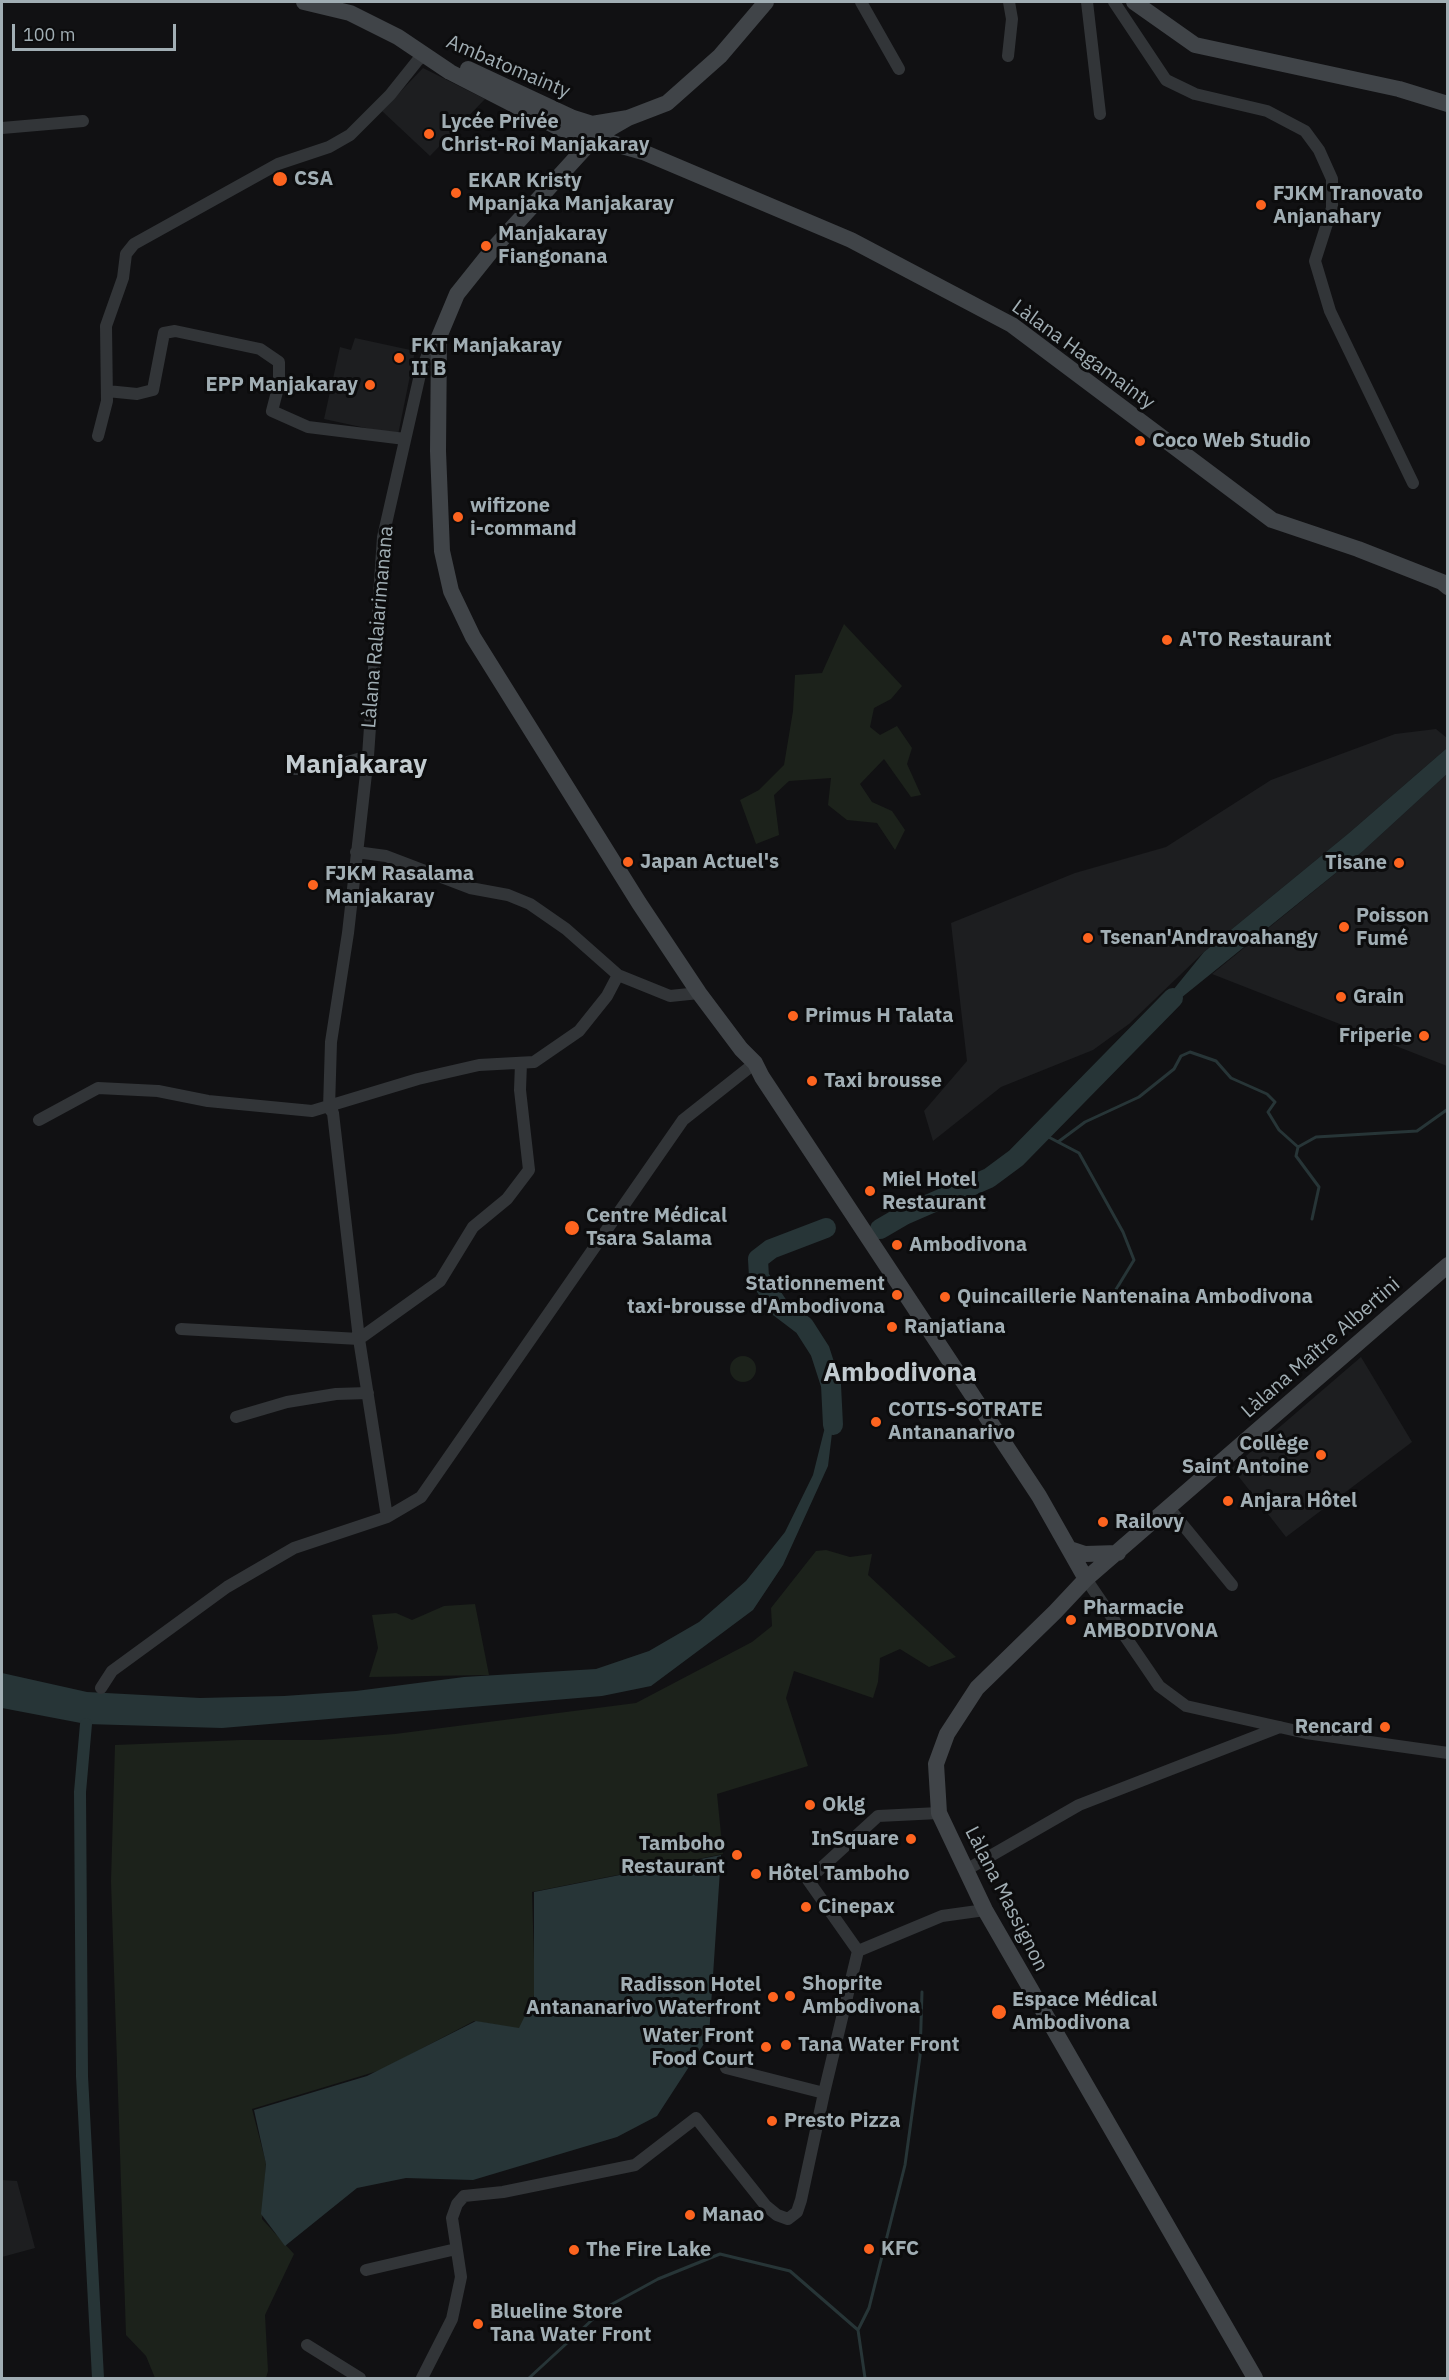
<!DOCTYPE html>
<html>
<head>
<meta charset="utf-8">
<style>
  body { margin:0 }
  #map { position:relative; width:1449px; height:2380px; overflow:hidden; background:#111113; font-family:"IBM Plex Sans",sans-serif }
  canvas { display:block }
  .frame { position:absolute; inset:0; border:3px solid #a1aeb4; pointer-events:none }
  .scale { position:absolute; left:12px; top:24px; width:164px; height:27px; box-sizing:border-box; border:3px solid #a1aeb4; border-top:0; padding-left:8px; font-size:18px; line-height:21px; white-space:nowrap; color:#a1aeb4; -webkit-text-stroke:4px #0c0c0d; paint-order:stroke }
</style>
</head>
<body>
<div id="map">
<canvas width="1449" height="2380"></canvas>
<div class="frame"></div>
<div class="scale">100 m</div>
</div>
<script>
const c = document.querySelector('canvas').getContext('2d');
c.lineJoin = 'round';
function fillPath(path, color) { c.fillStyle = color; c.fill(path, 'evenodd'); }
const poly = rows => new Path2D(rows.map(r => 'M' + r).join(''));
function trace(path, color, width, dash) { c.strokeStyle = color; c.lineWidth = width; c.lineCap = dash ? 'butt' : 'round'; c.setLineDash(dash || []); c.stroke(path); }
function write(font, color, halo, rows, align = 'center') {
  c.font = font + ' "IBM Plex Sans",sans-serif'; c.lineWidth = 6; c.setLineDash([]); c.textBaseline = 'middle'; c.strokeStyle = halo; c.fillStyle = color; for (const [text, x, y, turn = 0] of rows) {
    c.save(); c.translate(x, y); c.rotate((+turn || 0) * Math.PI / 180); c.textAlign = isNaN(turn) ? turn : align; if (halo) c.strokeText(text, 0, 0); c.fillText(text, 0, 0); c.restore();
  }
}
fillPath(poly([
  [423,68,485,99,430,156,382,111],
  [355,338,415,351,398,435,324,419,340,347,351,350],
  [1436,729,1447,738,1447,748,1349,833,1204,952,1129,1024,1093,1050,1001,1087,933,1141,924,1111,967,1061,951,923,1075,873,1166,847,1271,780,1395,734],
  [1447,774,1447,1066,1212,974,1363,851],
  [1361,1357,1412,1442,1286,1537,1232,1468],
  [2,2180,17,2181,35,2248,2,2257]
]), '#1d1e20');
fillPath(poly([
  [844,624,902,686,891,699,874,708,870,727,880,735,897,726,912,748,907,764,921,795,911,797,884,759,860,784,872,802,892,811,905,830,895,850,877,823,847,820,828,805,831,778,789,781,774,795,779,835,756,844,740,800,759,790,784,765,793,711,795,675,822,673],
  '730 1369a13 13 0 1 1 26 0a13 13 0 1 1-26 0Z',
  [826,1550,850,1557,872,1554,868,1575,956,1657,929,1667,900,1649,880,1658,878,1682,873,1698,794,1671,786,1698,808,1766,717,1794,723,1854,532,1892,535,1993,520,2029,474,2021,381,2070,252,2109,266,2163,262,2219,294,2254,265,2315,268,2371,266,2378,155,2378,146,2356,126,2335,111,1881,115,1745,241,1740,320,1740,395,1734,636,1703,752,1642,772,1626,771,1608,816,1551],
  [475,1604,489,1675,369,1677,378,1648,372,1615,396,1613,412,1620,444,1606]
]), '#1c221b');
fillPath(poly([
  [1447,748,1447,774,1363,851,1176,1002,1169,995,1204,952,1349,833],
  [826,1423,833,1425,828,1466,783,1565,753,1610,651,1686,602,1696,222,1728,86,1724,2,1708,2,1673,87,1692,200,1698,284,1696,356,1691,464,1677,596,1669,649,1651,699,1622,746,1581,785,1532,813,1475],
  [721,1855,709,2036,657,2116,617,2137,473,2180,406,2178,357,2188,285,2246,261,2214,266,2164,254,2110,367,2076,476,2021,519,2028,534,1997,534,1892]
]), '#273537');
trace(poly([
  [1041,1133,1058,1142,1085,1122,1139,1097,1174,1069,1181,1056,1190,1052,1216,1061,1231,1078,1267,1094,1275,1102,1268,1112,1279,1130,1298,1147,1296,1156,1319,1187,1312,1219],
  [1058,1142,1079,1153,1123,1232,1134,1260,1112,1296],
  [1298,1147,1316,1137,1417,1131,1448,1109],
  [858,2330,869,2308,905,2165,920,2056,922,1992],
  [529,2378,605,2308,658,2279,720,2254,790,2271,858,2330,865,2378]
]), '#273537', 3);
trace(poly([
  [86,1724,80,1792,82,2076,98,2378]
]), '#273537', 12);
trace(poly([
  [826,1228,771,1249,758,1259,759,1277,779,1307,804,1326,820,1351,831,1385,833,1425],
  [880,1229,904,1215,989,1178,1016,1158,1173,998]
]), '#273537', 20);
trace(poly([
  [861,2,899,69],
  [1087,2,1100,114],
  [1114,2,1166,80,1195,94,1267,111,1305,131,1319,150,1332,179,1332,208,1315,261,1330,311,1413,483],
  [1008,56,1012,19,1009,2],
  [2,128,83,121],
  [107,391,137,394,153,390,164,333,175,331,260,349,279,362,279,384,272,411,308,427,405,439],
  [98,436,107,401,106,326,123,278,126,254,134,244,278,164,329,147,350,135,390,95,418,60,425,55],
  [294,769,324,769,368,756],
  [356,852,386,856,470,888,508,895,530,904,566,929,618,975,670,996,699,993],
  [39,1120,98,1088,158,1091,208,1101,312,1111,418,1079,479,1065,534,1062,579,1031,607,996,618,975],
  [181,1329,359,1339,440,1281,473,1227,507,1199,529,1170,520,1090,521,1063],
  [236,1417,287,1402,336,1394,368,1393],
  [1169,1508,1232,1585],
  [387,1517,359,1339,333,1113,329,1108,331,1042,348,933,368,756,383,537,421,370,430,349,439,337],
  [1086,1579,1159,1686,1186,1706,1306,1733,1448,1753],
  [101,1688,112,1671,227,1587,294,1548,387,1517,421,1497,683,1120,755,1063],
  [966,1870,1079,1805,1280,1727],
  [858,1951,808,1880,878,1816,939,1813],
  [726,2068,824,2093,858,1951,942,1916,985,1910],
  [366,2270,456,2249],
  [307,2345,360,2378],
  [422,2378,452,2319,461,2277,452,2218,457,2204,464,2196,503,2192,635,2165,696,2118,766,2206,777,2215,788,2219,797,2212,801,2200,824,2093]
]), '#323538', 12);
trace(poly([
  [304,2,350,13,398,37,450,72,559,128,643,152,851,240,1012,325,1272,520,1358,549,1442,582,1448,587],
  [1134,2,1195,45,1399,89,1448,104],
  [468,69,573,118,592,124,628,118,667,103,720,56,766,2],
  [628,118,595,137,493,249,457,294,439,337,438,451,442,551,451,591,473,637,639,903,699,993,741,1049,755,1063,762,1077,1039,1496,1086,1579],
  [1070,1549,1085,1554,1118,1553],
  [1255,2378,985,1910,939,1813,936,1764,947,1734,977,1688,1055,1612,1086,1579,1448,1265]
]), '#404448', 16);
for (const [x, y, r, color] of [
  [429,134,6,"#fd641f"],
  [280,179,8,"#fd641f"],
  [456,193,6,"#fd641f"],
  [1261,205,6,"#fd641f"],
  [486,246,6,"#fd641f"],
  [399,358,6,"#fd641f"],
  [370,385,6,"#fd641f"],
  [1140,441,6,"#fd641f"],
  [458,517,6,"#fd641f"],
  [1167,640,6,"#fd641f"],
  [628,862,6,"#fd641f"],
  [1399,863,6,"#fd641f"],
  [313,885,6,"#fd641f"],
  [1344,927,6,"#fd641f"],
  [1088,938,6,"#fd641f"],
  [1341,997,6,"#fd641f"],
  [793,1016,6,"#fd641f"],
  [1424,1036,6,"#fd641f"],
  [812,1081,6,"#fd641f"],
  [870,1191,6,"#fd641f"],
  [572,1228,8,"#fd641f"],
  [897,1245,6,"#fd641f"],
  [897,1295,6,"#fd641f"],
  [945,1297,6,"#fd641f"],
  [892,1327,6,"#fd641f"],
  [876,1422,6,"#fd641f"],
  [1321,1455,6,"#fd641f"],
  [1228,1501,6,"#fd641f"],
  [1103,1522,6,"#fd641f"],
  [1071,1620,6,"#fd641f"],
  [1385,1727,6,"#fd641f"],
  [810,1805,6,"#fd641f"],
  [911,1839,6,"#fd641f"],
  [737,1855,6,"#fd641f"],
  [756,1874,6,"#fd641f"],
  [806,1907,6,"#fd641f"],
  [790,1996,6,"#fd641f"],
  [773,1997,6,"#fd641f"],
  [999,2012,8,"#fd641f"],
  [786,2045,6,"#fd641f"],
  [766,2047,6,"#fd641f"],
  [772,2121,6,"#fd641f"],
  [690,2215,6,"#fd641f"],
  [869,2249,6,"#fd641f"],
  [574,2250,6,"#fd641f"],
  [478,2324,6,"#fd641f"]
]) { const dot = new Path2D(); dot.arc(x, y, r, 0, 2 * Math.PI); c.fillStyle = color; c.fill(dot); trace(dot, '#0c0c0d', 2); }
write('20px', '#a1aeb4', '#0c0c0d', [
  ["Ambatomainty",508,67,23],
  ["Làlana Hagamainty",1083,355,36],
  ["Làlana Ralaiarimanana",378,627,-85],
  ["Làlana Maître Albertini",1321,1348,-41],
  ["Làlana Massignon",1006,1899,63]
]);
write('bold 20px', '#a1aeb4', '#0c0c0d', [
  ["Lycée Privée",441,122],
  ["Christ-Roi Manjakaray",441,145],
  ["CSA",294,179],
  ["EKAR Kristy",468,181],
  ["Mpanjaka Manjakaray",468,204],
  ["FJKM Tranovato",1273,194],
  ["Anjanahary",1273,217],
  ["Manjakaray",498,234],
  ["Fiangonana",498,257],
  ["FKT Manjakaray",411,346],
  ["II B",411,369],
  ["EPP Manjakaray",358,385,"right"],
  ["Coco Web Studio",1152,441],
  ["wifizone",470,506],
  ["i-command",470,529],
  ["A'TO Restaurant",1179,640],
  ["Japan Actuel's",640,862],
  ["Tisane",1387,863,"right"],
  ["FJKM Rasalama",325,874],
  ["Manjakaray",325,897],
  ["Poisson",1356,916],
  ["Fumé",1356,939],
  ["Tsenan'Andravoahangy",1100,938],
  ["Grain",1353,997],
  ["Primus H Talata",805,1016],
  ["Friperie",1412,1036,"right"],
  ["Taxi brousse",824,1081],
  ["Miel Hotel",882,1180],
  ["Restaurant",882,1203],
  ["Centre Médical",586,1216],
  ["Tsara Salama",586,1239],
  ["Ambodivona",909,1245],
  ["Stationnement",885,1284,"right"],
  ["taxi-brousse d'Ambodivona",885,1307,"right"],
  ["Quincaillerie Nantenaina Ambodivona",957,1297],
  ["Ranjatiana",904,1327],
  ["COTIS-SOTRATE",888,1410],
  ["Antananarivo",888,1433],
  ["Collège",1309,1444,"right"],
  ["Saint Antoine",1309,1467,"right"],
  ["Anjara Hôtel",1240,1501],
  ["Railovy",1115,1522],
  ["Pharmacie",1083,1608],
  ["AMBODIVONA",1083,1631],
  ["Rencard",1373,1727,"right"],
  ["Oklg",822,1805],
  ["InSquare",899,1839,"right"],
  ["Tamboho",725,1844,"right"],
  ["Restaurant",725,1867,"right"],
  ["Hôtel Tamboho",768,1874],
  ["Cinepax",818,1907],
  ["Shoprite",802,1984],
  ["Ambodivona",802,2007],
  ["Radisson Hotel",761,1985,"right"],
  ["Antananarivo Waterfront",761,2008,"right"],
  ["Espace Médical",1012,2000],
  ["Ambodivona",1012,2023],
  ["Water Front",754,2036,"right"],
  ["Food Court",754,2059,"right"],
  ["Tana Water Front",798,2045],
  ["Presto Pizza",784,2121],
  ["Manao",702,2215],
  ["KFC",881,2249],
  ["The Fire Lake",586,2250],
  ["Blueline Store",490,2312],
  ["Tana Water Front",490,2335]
], 'left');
write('bold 26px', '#c2cbd0', '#0c0c0d', [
  ["Manjakaray",356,765],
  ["Ambodivona",900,1373]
]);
</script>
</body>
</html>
